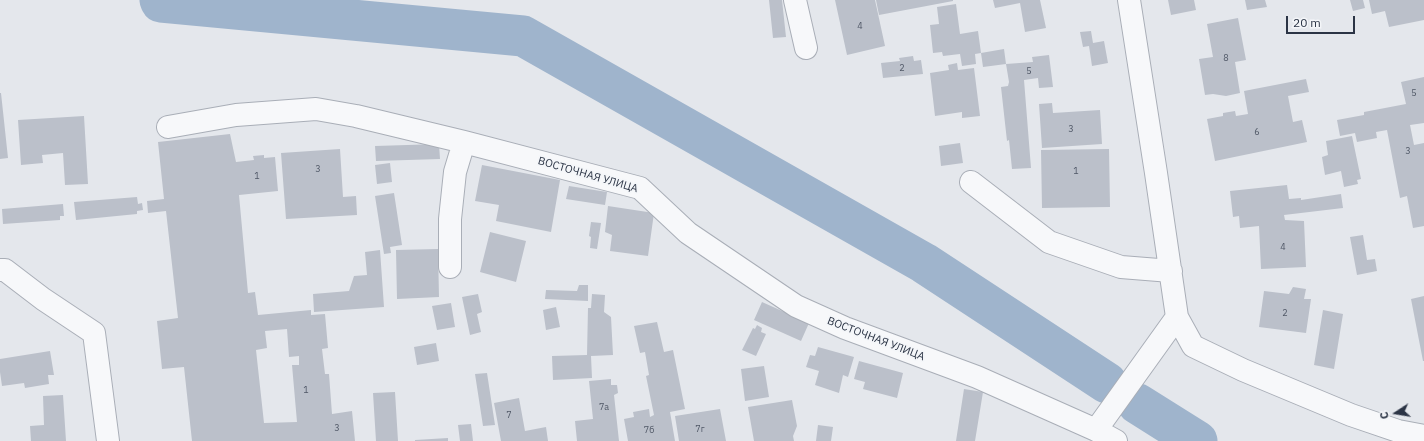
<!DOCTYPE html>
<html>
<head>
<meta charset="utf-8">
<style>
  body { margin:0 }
  #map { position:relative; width:1424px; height:441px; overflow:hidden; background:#e4e7ec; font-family:"IBM Plex Sans",sans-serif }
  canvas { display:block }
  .north { position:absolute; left:1376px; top:393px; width:40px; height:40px; -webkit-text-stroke:3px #f4f6f9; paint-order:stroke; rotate:258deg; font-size:11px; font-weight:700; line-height:16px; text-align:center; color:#2b3445 }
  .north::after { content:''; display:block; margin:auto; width:14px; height:18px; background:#2b3445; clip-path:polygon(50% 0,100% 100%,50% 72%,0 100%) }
  .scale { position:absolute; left:1286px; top:16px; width:69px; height:18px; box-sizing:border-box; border:2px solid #2b3445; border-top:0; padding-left:5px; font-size:12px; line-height:14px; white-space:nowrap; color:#2b3445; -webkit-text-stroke:3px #f4f6f9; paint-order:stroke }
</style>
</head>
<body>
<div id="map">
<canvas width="1424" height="441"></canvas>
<div class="north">С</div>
<div class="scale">20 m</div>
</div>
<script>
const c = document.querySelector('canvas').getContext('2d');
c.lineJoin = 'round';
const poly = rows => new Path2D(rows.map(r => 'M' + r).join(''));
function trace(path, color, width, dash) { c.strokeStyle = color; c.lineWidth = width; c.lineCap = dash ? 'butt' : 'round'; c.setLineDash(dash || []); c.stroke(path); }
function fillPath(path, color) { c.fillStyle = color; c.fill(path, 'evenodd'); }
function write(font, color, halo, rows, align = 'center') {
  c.font = font + ' "IBM Plex Sans",sans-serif'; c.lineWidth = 3.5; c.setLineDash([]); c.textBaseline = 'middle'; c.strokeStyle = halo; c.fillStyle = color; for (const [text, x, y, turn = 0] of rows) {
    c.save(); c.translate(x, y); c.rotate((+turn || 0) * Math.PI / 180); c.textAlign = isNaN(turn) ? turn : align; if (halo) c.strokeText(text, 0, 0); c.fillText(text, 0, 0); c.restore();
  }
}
trace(poly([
  [160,0,161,2,523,36,924,263,1107,383],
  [1138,404,1197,441]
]), '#9fb4cc', 41);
fillPath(poly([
  [769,0,782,0,786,37,773,38],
  [835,0,875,0,885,46,847,55],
  [876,0,953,0,953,1,879,15],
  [993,0,1040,0,1046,28,1025,32,1020,3,995,8],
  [1168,0,1194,0,1196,10,1171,15],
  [1245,0,1265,0,1267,7,1247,10],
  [1350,0,1363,0,1365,8,1353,11],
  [1369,0,1424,0,1424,20,1389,27,1385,11,1372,14],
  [956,4,960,34,978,31,981,53,975,54,976,64,962,66,960,54,943,56,942,52,933,53,930,25,939,24,937,7],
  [1238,18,1246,60,1235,62,1240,93,1226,96,1213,94,1205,95,1199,59,1213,57,1207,24],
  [1091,31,1093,43,1104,41,1108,63,1092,66,1089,46,1083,47,1080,32],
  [1004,49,1006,64,983,67,981,53],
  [1049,55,1053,87,1039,88,1038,78,1024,80,1031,168,1012,169,1009,140,1007,141,1001,87,1008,86,1009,82,1006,64,1033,62,1032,57],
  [913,56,914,61,921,60,923,74,883,78,881,63,900,61,899,58],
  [957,63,958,70,974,68,980,116,962,118,962,112,935,116,930,73,949,70,948,65],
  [1424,77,1424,123,1410,125,1414,145,1424,143,1424,226,1413,228,1407,196,1400,198,1387,130,1376,132,1377,138,1357,142,1355,133,1340,136,1337,120,1364,115,1364,112,1406,104,1401,82],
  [1306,79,1309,92,1288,96,1293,122,1302,120,1307,142,1215,161,1207,119,1223,116,1223,113,1235,111,1236,116,1248,114,1244,91],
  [0,93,1,93,8,158,0,159],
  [1052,103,1053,113,1100,110,1102,144,1042,148,1039,104],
  [84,116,88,184,65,185,63,153,42,155,43,163,21,165,18,120],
  [230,134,236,162,254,160,253,156,264,155,264,158,275,157,278,191,239,195,248,293,255,292,258,315,311,310,311,315,325,314,328,348,322,349,325,374,329,374,332,414,352,411,355,441,192,441,184,367,162,369,157,321,178,318,166,211,148,213,147,201,164,199,158,142],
  [287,329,289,357,299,356,299,365,292,365,297,422,264,423,256,350,267,348,265,331],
  [1352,136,1361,179,1357,180,1358,184,1344,187,1341,171,1325,175,1322,157,1328,155,1326,141],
  [960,143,963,163,941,166,939,146],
  [439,144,440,159,376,161,375,146],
  [340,149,343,197,356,196,357,215,286,219,281,153],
  [1109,149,1110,207,1042,208,1041,150],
  [390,163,392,182,377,184,375,165],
  [482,165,560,180,551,232,496,221,499,205,475,201],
  [1287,185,1289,199,1301,198,1301,200,1341,194,1343,208,1284,215,1285,220,1304,221,1306,267,1261,269,1259,226,1240,228,1239,216,1233,217,1230,191],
  [569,186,607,192,605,205,566,199],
  [394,193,402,245,390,247,391,253,384,254,375,196],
  [137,197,138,204,142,203,143,210,137,211,137,214,76,220,74,202],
  [63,204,64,216,60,216,60,220,3,224,2,209],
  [608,206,654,213,648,256,610,251,612,235,605,232],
  [591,222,601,223,597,249,590,248,591,237,589,236],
  [490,232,526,241,516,282,480,272],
  [1363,235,1367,260,1375,259,1377,271,1357,275,1350,237],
  [438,249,439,297,397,299,396,250],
  [380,250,384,307,314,312,313,294,349,291,354,276,367,275,365,252],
  [579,285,588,285,588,301,545,299,546,290,577,291],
  [1293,287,1306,289,1304,299,1311,299,1306,333,1259,327,1264,291,1289,294],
  [478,294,482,312,477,314,481,332,470,335,462,297],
  [592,294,605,295,604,312,611,317,613,355,591,356,592,378,553,380,552,356,587,355,588,308,591,308],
  [1424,296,1424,361,1423,361,1411,299],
  [762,302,809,323,801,341,754,320],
  [451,303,455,327,437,330,432,306],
  [556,307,560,327,546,330,543,310],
  [1323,310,1343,314,1334,369,1314,365],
  [657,322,664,352,673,350,685,409,670,412,675,441,628,441,624,419,634,417,633,412,649,409,650,417,654,415,646,376,649,375,645,352,640,353,634,326],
  [757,325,762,328,761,332,766,334,756,356,742,350,753,328,755,329],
  [436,343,439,361,417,365,414,347],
  [818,347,854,357,848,377,843,375,839,393,815,385,819,371,806,367,810,355,815,356],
  [50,351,54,375,48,375,49,384,25,388,24,383,2,386,0,372,0,359],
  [859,361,903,373,897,398,863,389,865,382,854,379],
  [764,366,769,397,745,401,741,369],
  [487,373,495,425,483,426,475,374],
  [611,379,611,385,617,385,618,393,614,395,619,441,577,441,575,421,593,419,589,381],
  [964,389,983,392,975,441,956,441],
  [395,392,398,441,376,441,373,393],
  [63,395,66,441,31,441,30,426,44,425,43,396],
  [519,398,525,431,546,427,548,441,501,441,494,403],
  [792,400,797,426,793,436,794,441,754,441,748,407],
  [720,409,726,441,679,441,675,416],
  [471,424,473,441,460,441,458,425],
  [818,425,833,427,831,441,816,441],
  [448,438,448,441,415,441,415,440]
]), '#bbc0ca');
const minor = poly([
  [795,0,806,48],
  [1129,0,1156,173,1177,317,1193,346,1243,370,1351,415,1398,431,1424,436],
  [168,127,236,115,316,109,356,116,464,142,640,188,688,233,796,306,845,328,977,377,1096,430,1116,441],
  [971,182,1049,242,1121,267,1171,271],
  [450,267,450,219,455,172,464,142],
  [0,270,5,270,43,299,94,333,108,441],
  [1096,430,1177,317]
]);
trace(minor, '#a9aeb7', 24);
trace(minor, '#f7f8fa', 22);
write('9px', '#4f5766', null, [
  ["4",860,26],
  ["8",1226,58],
  ["2",902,68],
  ["5",1029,71],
  ["5",1414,93],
  ["3",1071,129],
  ["6",1257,132],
  ["3",1408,151],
  ["3",318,169],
  ["1",1076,171],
  ["1",257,176],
  ["4",1283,247],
  ["2",1285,313],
  ["1",306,390],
  ["7а",604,407],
  ["7",509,415],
  ["3",337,428],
  ["7г",700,429],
  ["7б",649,430]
]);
write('11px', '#2b3445', '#f4f6f9', [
  ["ВОСТОЧНАЯ УЛИЦА",588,175,16],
  ["ВОСТОЧНАЯ УЛИЦА",876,339,21]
]);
</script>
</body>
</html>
